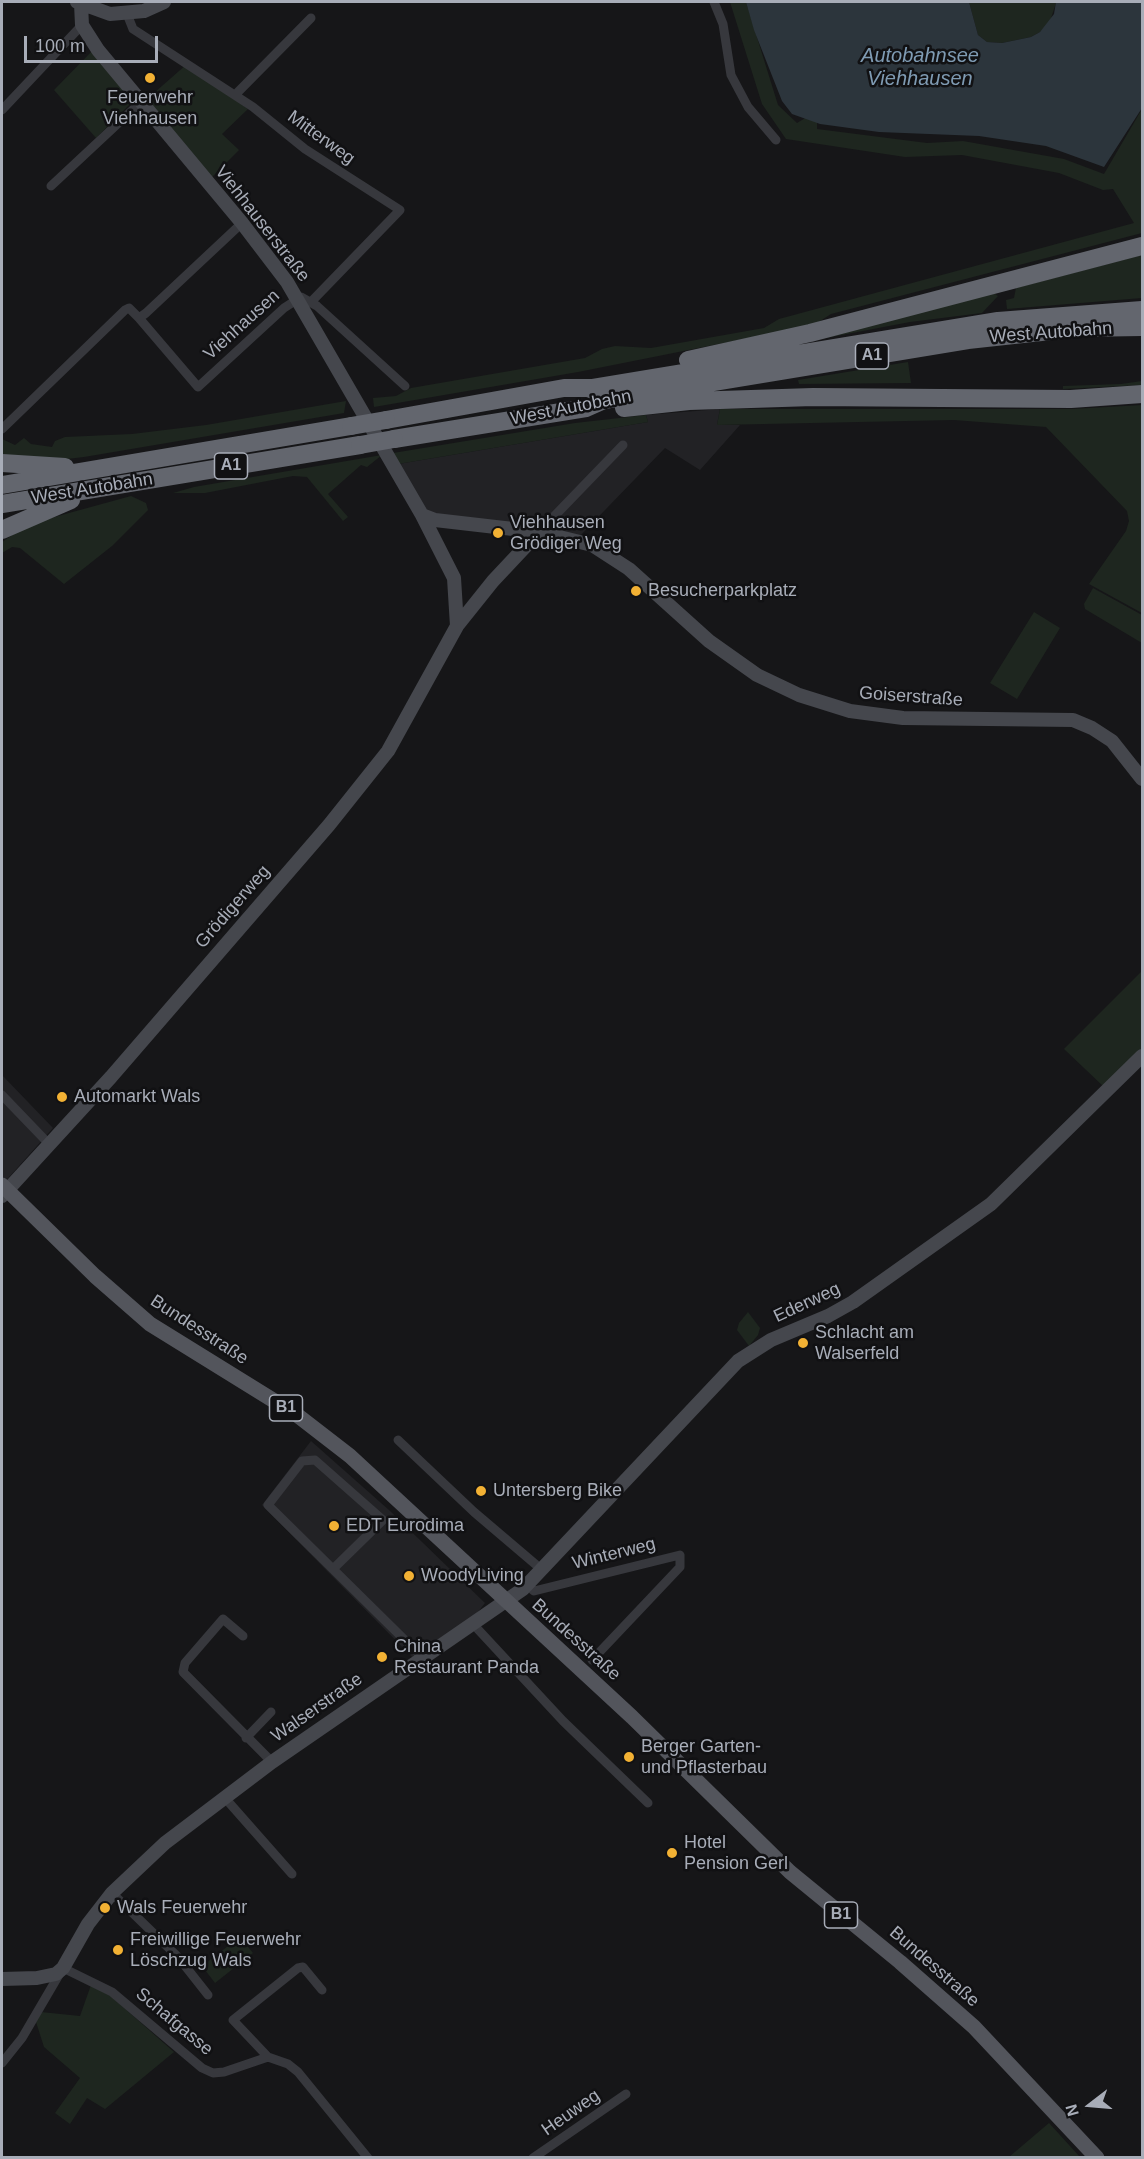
<!DOCTYPE html>
<html>
<head>
<meta charset="utf-8">
<style>
  body { margin:0 }
  #map { position:relative; width:1144px; height:2159px; overflow:hidden; background:#161618; font-family:Helvetica,sans-serif }
  canvas { display:block }
  .frame { position:absolute; inset:0; border:3px solid #a8adb8; pointer-events:none }
  .north { position:absolute; left:1060px; top:2075px; width:60px; height:60px; -webkit-text-stroke:4px #111113; paint-order:stroke; rotate:254deg; font-size:16px; font-weight:700; line-height:24px; text-align:center; color:#a8adb8 }
  .north::after { content:''; display:block; margin:auto; width:21px; height:27px; background:#a8adb8; clip-path:polygon(50% 0,100% 100%,50% 72%,0 100%) }
  .scale { position:absolute; left:24px; top:36px; width:134px; height:27px; box-sizing:border-box; border:3px solid #a8adb8; border-top:0; padding-left:8px; font-size:18px; line-height:21px; white-space:nowrap; color:#a8adb8; -webkit-text-stroke:4px #111113; paint-order:stroke }
</style>
</head>
<body>
<div id="map">
<canvas width="1144" height="2159"></canvas>
<div class="frame"></div>
<div class="north">N</div>
<div class="scale">100 m</div>
</div>
<script>
const c = document.querySelector('canvas').getContext('2d');
c.lineJoin = 'round';
function fillPath(path, color) { c.fillStyle = color; c.fill(path, 'evenodd'); }
const poly = rows => new Path2D(rows.map(r => 'M' + r).join(''));
function trace(path, color, width, dash) { c.strokeStyle = color; c.lineWidth = width; c.lineCap = dash ? 'butt' : 'round'; c.setLineDash(dash || []); c.stroke(path); }
function write(font, color, halo, rows, align = 'center') {
  c.font = font + ' Helvetica,sans-serif'; c.lineWidth = 5; c.setLineDash([]); c.textBaseline = 'middle'; c.strokeStyle = halo; c.fillStyle = color; for (const [text, x, y, turn = 0] of rows) {
    c.save(); c.translate(x, y); c.rotate((+turn || 0) * Math.PI / 180); c.textAlign = isNaN(turn) ? turn : align; if (halo) c.strokeText(text, 0, 0); c.fillText(text, 0, 0); c.restore();
  }
}
fillPath(poly([
  [720,409,717,425,740,425,700,470,665,448,577,539,436,518,421,507,398,464,648,422,646,415],
  [2,1075,53,1128,2,1185],
  [311,1441,389,1510,485,1603,474,1617,414,1659,262,1505]
]), '#222225');
fillPath(poly([
  [730,2,746,2,778,105,797,123,812,114,817,121,817,129,927,143,963,141,1064,159,1104,174,1142,109,1142,233,831,314,814,325,578,372,374,407,373,398,396,396,411,388,585,358,602,349,615,346,651,348,764,328,779,319,1134,223,1113,189,1103,190,1059,173,962,155,905,157,786,139,762,104],
  [969,2,1056,2,1056,3,1049,24,1040,32,1031,37,1002,43,987,42,978,35],
  [93,50,133,101,96,138,54,90],
  [187,64,248,109,222,134,239,150,210,179,146,100],
  [1142,255,1142,298,1007,309,1006,300,1014,298,1016,288],
  [992,292,998,296,982,313,910,322,810,341],
  [908,362,911,383,799,384,798,380],
  [1142,381,1142,385,1063,389,1063,386,1121,384],
  [346,401,344,413,84,457,50,461,2,456,2,439,15,445,24,438,31,444,52,447,55,441,65,437,132,434,206,425],
  [1142,405,1142,613,1089,584,1126,531,1129,521,1127,511,1046,427,954,420,717,425,720,409,1072,409],
  [646,415,648,422,398,464,393,453,575,423],
  [382,455,367,467,361,465,328,494,348,517,343,521,307,477,293,476,205,493,173,493,194,487],
  [131,496,146,503,148,510,112,546,64,584,20,548,12,547,2,553,2,542,29,524],
  [1093,588,1142,615,1142,643,1085,609,1084,604],
  [1034,612,1060,628,1017,699,990,683],
  [1142,971,1142,1050,1104,1087,1064,1049],
  [748,1312,760,1328,758,1335,749,1346,737,1330,739,1323],
  [240,1937,253,1953,215,1983,202,1966],
  [91,1985,106,1992,174,2052,105,2109,87,2098,70,2124,55,2113,80,2078,44,2047,36,2022,41,2012,80,2016],
  [1049,2123,1080,2157,1009,2157]
]), '#1e261f');
fillPath(poly([
  [746,2,969,2,978,35,987,42,1002,43,1031,37,1040,32,1054,14,1056,2,1142,2,1142,108,1104,167,1046,146,979,136,879,132,820,124,792,114,782,101,754,30]
]), '#2c353c');
trace(poly([
  [714,2,723,24,731,75,748,107,776,140],
  [127,14,133,29,253,107,305,149,400,210,311,302],
  [235,95,311,18],
  [2,110,82,25],
  [51,186,141,102],
  [139,318,198,387,284,308,301,297,317,306,405,386],
  [2,429,125,310,129,308,139,318,146,313,242,223],
  [539,532,623,445],
  [2,1095,49,1144],
  [398,1440,474,1512,541,1569],
  [333,1569,383,1520,315,1460,302,1461,268,1505,423,1658],
  [527,1585,534,1591,680,1555,680,1567,592,1660],
  [473,1624,563,1721,648,1803],
  [243,1636,223,1619,185,1663,183,1672,272,1762],
  [246,1738,271,1712],
  [225,1798,292,1874],
  [112,1893,178,1957,208,1995],
  [268,2057,233,2020,298,1968,303,1967,322,1990],
  [2,2063,22,2038,63,1968,112,1992,202,2068,213,2073,224,2072,268,2057,288,2064,298,2072,368,2158],
  [533,2158,626,2094]
]), '#37383d', 9);
trace(poly([
  [77,2,110,14,144,11,164,2],
  [422,515,435,520,539,532,592,545,629,569,709,641,757,675,799,695,850,711,903,718,1073,720,1092,728,1112,741,1142,779],
  [457,626,493,581,539,532],
  [2,1196,111,1077,329,825,388,751,457,626,454,578,422,515,287,282,242,223,98,50,82,25,81,4],
  [2,1979,37,1978,56,1974,63,1968,88,1924,112,1893,165,1843,272,1762,523,1589,738,1361,771,1340,828,1316,853,1302,991,1204,1142,1056]
]), '#45474d', 14);
trace(poly([
  [2,1185,95,1276,150,1324,297,1415,350,1456,632,1717,790,1872,900,1962,974,2027,1097,2158]
]), '#53555c', 15);
trace(poly([
  [688,360,810,333,1142,246],
  [624,408,689,401,813,397,1071,399,1142,394],
  [386,420,564,388,593,388,998,321,1142,310],
  [394,439,586,408,604,400,968,340,1078,328,1142,327],
  [2,463,65,467],
  [2,485,351,426],
  [2,504,360,445],
  [2,530,71,500]
]), '#63666e', 18);
trace(poly([
  [351,426,386,420],
  [360,445,394,439]
]), '#63666e', 18);
for (const [x, y, r, color] of [
  [150,78,6,"#f2b134"],
  [498,533,6,"#f2b134"],
  [636,591,6,"#f2b134"],
  [62,1097,6,"#f2b134"],
  [803,1343,6,"#f2b134"],
  [481,1491,6,"#f2b134"],
  [334,1526,6,"#f2b134"],
  [409,1576,6,"#f2b134"],
  [382,1657,6,"#f2b134"],
  [629,1757,6,"#f2b134"],
  [672,1853,6,"#f2b134"],
  [105,1908,6,"#f2b134"],
  [118,1950,6,"#f2b134"]
]) { const dot = new Path2D(); dot.arc(x, y, r, 0, 2 * Math.PI); c.fillStyle = color; c.fill(dot); trace(dot, '#111113', 2); }
for (const [x, y, w] of [
  [872,356,33],
  [231,466,33],
  [286,1408,33],
  [841,1915,33]
]) { const box = new Path2D(); box.roundRect(x - w / 2, y - 13, w, 26, 4.5); c.fillStyle = '#111113'; c.fill(box); trace(box, '#a8adb8', 1.5); }
write('bold 16px', '#a8adb8', null, [
  ["A1",872,356],
  ["A1",231,466],
  ["B1",286,1408],
  ["B1",841,1915]
]);
write('18px', '#a8adb8', '#111113', [
  ["Feuerwehr",150,98,"center"],
  ["Viehhausen",150,119,"center"],
  ["Viehhausen",510,523],
  ["Grödiger Weg",510,544],
  ["Besucherparkplatz",648,591],
  ["Automarkt Wals",74,1097],
  ["Schlacht am",815,1333],
  ["Walserfeld",815,1354],
  ["Untersberg Bike",493,1491],
  ["EDT Eurodima",346,1526],
  ["WoodyLiving",421,1576],
  ["China",394,1647],
  ["Restaurant Panda",394,1668],
  ["Berger Garten-",641,1747],
  ["und Pflasterbau",641,1768],
  ["Hotel",684,1843],
  ["Pension Gerl",684,1864],
  ["Wals Feuerwehr",117,1908],
  ["Freiwillige Feuerwehr",130,1940],
  ["Löschzug Wals",130,1961]
], 'left');
write('18px', '#a8adb8', '#111113', [
  ["Mitterweg",321,138,36],
  ["Viehhauserstraße",262,224,52],
  ["Viehhausen",242,325,-42],
  ["West Autobahn",1051,333,-4],
  ["West Autobahn",571,408,-11],
  ["West Autobahn",92,489,-9],
  ["Goiserstraße",911,697,4],
  ["Grödigerweg",233,907,-49],
  ["Ederweg",807,1303,-25],
  ["Bundesstraße",199,1330,33],
  ["Winterweg",614,1554,-14],
  ["Bundesstraße",576,1640,42],
  ["Walserstraße",317,1708,-35],
  ["Bundesstraße",934,1967,41],
  ["Schafgasse",174,2022,40],
  ["Heuweg",571,2113,-35]
]);
write('italic 20px', '#7f9bb3', '#111113', [
  ["Autobahnsee",920,56],
  ["Viehhausen",920,79]
]);
</script>
</body>
</html>
